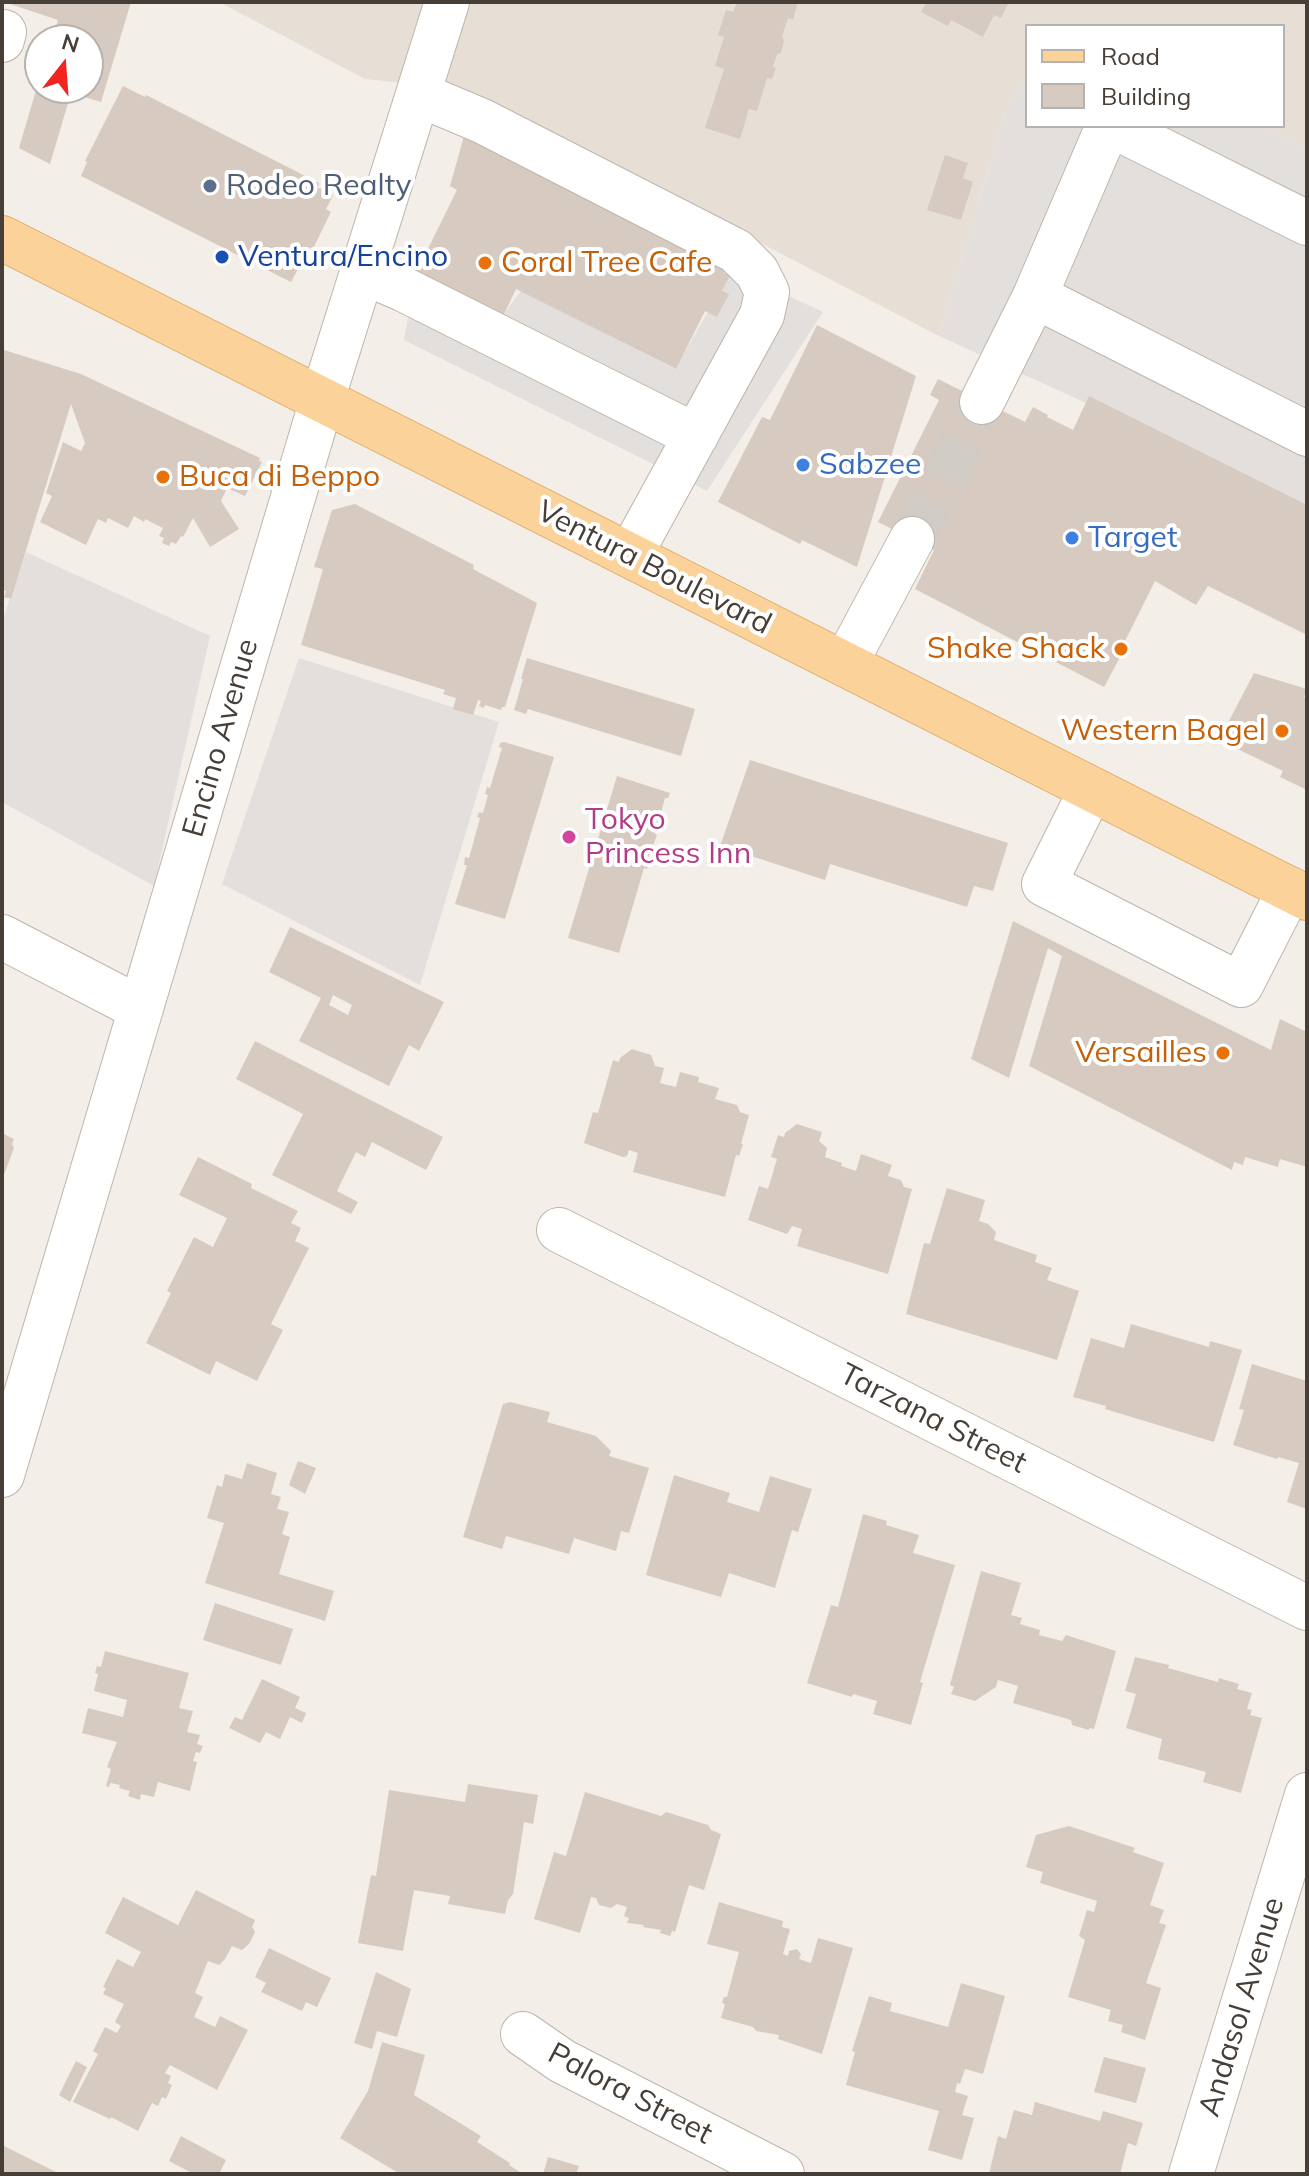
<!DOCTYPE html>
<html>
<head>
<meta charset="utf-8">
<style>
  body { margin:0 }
  #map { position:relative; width:1309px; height:2176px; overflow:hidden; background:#f3eee8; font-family:Mulish,sans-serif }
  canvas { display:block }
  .frame { position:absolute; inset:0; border:4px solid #463e37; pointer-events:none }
  .legend { position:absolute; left:1025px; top:24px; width:260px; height:104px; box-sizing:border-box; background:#fff; border:2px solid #b5b2af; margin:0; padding:10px 14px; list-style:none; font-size:24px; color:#463e37 }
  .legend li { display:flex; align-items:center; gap:16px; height:40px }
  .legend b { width:40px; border:2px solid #b5b2af }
  .north { position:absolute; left:24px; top:24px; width:80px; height:80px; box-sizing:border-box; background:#fff; border:2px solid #b5b2af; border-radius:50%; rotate:17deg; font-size:22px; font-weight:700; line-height:32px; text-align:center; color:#463e37 }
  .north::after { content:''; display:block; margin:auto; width:28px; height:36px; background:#f22420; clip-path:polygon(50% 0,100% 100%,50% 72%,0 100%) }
</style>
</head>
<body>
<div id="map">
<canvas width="1309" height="2176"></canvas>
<div class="frame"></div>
<ul class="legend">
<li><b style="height:10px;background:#fad29a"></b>Road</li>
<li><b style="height:22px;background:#d7cbc1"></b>Building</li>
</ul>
<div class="north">N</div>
</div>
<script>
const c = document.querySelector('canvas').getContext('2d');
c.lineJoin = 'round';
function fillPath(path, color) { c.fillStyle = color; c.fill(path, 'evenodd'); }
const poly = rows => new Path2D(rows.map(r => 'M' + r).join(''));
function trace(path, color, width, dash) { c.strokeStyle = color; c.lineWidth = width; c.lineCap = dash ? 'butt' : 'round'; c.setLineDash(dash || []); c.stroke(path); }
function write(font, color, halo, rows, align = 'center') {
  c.font = font + ' Mulish,sans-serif'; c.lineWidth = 8; c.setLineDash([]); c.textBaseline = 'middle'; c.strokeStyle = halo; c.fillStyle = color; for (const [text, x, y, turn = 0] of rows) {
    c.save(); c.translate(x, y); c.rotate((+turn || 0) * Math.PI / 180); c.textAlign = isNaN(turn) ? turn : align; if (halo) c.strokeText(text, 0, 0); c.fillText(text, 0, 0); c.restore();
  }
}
fillPath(poly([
  [219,2,1307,2,1307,149,1261,126,1283,126,1283,26,1027,26,1027,76,1005,113,939,336,465,89,365,79]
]), '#e7dfd6');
fillPath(poly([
  [1027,76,1027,126,1261,126,1307,149,1307,514,1086,403,939,336,1005,113],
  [732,270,823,312,707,491,404,340,416,273,502,316,521,291,675,369],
  [26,552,210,636,154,886,2,802,2,622],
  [299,658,499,722,420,985,222,884]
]), '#e2dfdc');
fillPath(poly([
  [4,2,131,2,101,102,71,93,50,164,19,148,39,80,40,88,88,88,88,40,52,40,58,20],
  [737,2,798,2,793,20,788,18,782,36,784,41,781,53,777,54,773,67,776,68,772,79,767,78,757,111,749,109,740,139,705,128,724,69,715,66,724,37,718,35,726,10,733,12],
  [927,2,1009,2,1001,18,994,15,983,37,951,20,948,26,921,12],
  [123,86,145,97,146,95,319,183,318,188,329,189,333,196,326,209,331,212,303,269,299,267,291,282,81,176,87,162,85,161],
  [464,136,726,270,724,273,730,275,722,291,729,294,717,317,705,311,676,369,516,289,503,316,416,273,457,190,450,186],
  [945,155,968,163,963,178,973,182,961,220,927,210],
  [817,325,916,376,857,567,802,540,800,544,718,502,762,417,770,420],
  [4,350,81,374,260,458,259,461,262,462,245,496,227,488,221,501,239,529,210,547,193,518,183,537,181,536,176,544,171,542,169,546,162,543,164,538,159,536,163,528,145,519,144,522,134,516,128,528,108,518,106,523,98,519,86,545,40,522,52,496,46,493,63,442,81,451,85,443,71,404,11,599,4,597,6,591,2,590],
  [938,379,1025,422,1033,407,1048,415,1047,417,1073,430,1089,396,1307,505,1307,635,1208,586,1196,605,1155,581,1124,643,1125,648,1104,687,915,589,934,550,878,522,939,400,930,395],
  [355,504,474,565,473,569,537,603,505,707,502,707,501,710,485,705,484,708,479,706,481,701,478,700,473,715,453,709,456,698,443,694,445,690,301,645,323,569,314,567,332,510],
  [527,658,695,709,681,756,528,709,526,714,514,710,523,679,521,679],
  [1254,673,1307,689,1304,697,1307,698,1307,790,1280,777,1283,771,1219,740],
  [504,742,554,757,505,919,455,904,467,865,464,865,465,857,469,858,480,818,477,817,479,812,483,813,488,795,485,794,487,787,490,788,502,748,499,747,500,743],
  [750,760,1008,843,993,891,974,886,967,907,830,864,825,880,720,846],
  [617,776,670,793,668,798,665,798,655,834,657,835,646,863,649,864,647,869,644,868,619,953,568,938],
  [1013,921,1271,1050,1280,1019,1307,1032,1307,1167,1280,1159,1278,1167,1245,1157,1243,1165,1234,1162,1232,1170,1029,1066,1062,956,1048,948,1009,1078,971,1059],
  [290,927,444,1002,419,1051,409,1045,389,1086,299,1041,321,998,269,972],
  [333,995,352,1005,348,1015,329,1005],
  [255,1041,443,1137,426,1170,372,1142,365,1157,356,1152,337,1191,358,1202,351,1214,272,1175,303,1114,236,1079],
  [632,1049,651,1055,655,1066,664,1068,660,1083,676,1087,680,1072,699,1077,698,1082,719,1088,715,1099,737,1105,740,1112,749,1115,741,1144,743,1144,739,1156,736,1155,725,1197,633,1172,638,1153,629,1150,627,1156,623,1157,584,1143,593,1112,598,1113,613,1060,619,1062,620,1058],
  [797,1124,822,1132,819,1141,827,1148,825,1157,842,1163,841,1166,856,1171,861,1154,892,1165,888,1176,901,1180,904,1187,912,1189,888,1274,797,1246,802,1229,792,1226,787,1234,748,1220,759,1186,768,1189,777,1159,771,1157,778,1135,784,1137,785,1133],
  [2,1133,14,1139,12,1144,14,1148,2,1180],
  [198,1157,252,1184,251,1188,298,1211,291,1223,301,1228,295,1241,309,1248,271,1324,283,1330,257,1381,216,1361,210,1375,146,1343,171,1293,167,1291,194,1237,213,1247,227,1218,179,1195],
  [947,1188,985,1200,979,1221,988,1224,996,1232,994,1240,1037,1255,1035,1262,1052,1268,1047,1280,1079,1291,1057,1360,906,1314,924,1243,930,1244],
  [1131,1324,1209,1347,1210,1341,1242,1350,1214,1442,1105,1409,1106,1406,1073,1397,1091,1338,1124,1348],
  [1252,1364,1307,1381,1307,1509,1287,1502,1299,1463,1278,1457,1277,1459,1233,1445,1244,1410,1239,1409],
  [510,1402,550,1412,547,1422,596,1436,611,1451,609,1456,649,1468,629,1533,621,1531,616,1551,574,1538,569,1554,506,1536,502,1549,463,1537,503,1404],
  [298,1461,316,1468,305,1494,289,1485],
  [247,1463,277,1473,271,1494,281,1497,277,1509,289,1512,282,1534,290,1537,279,1574,334,1591,325,1621,205,1583,224,1523,207,1518,217,1485,222,1487,225,1474,242,1479],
  [674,1475,730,1493,727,1502,759,1512,770,1476,812,1489,798,1532,792,1530,775,1588,729,1573,721,1597,646,1575],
  [863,1514,887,1521,886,1525,919,1535,913,1553,955,1565,920,1682,923,1683,911,1725,873,1714,877,1701,853,1694,852,1697,807,1683,831,1605,838,1607],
  [981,1571,1021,1583,1011,1615,1022,1618,1020,1624,1040,1630,1039,1635,1062,1641,1066,1635,1116,1651,1094,1729,1089,1728,1089,1730,1072,1725,1071,1720,1013,1703,1018,1686,998,1680,996,1687,975,1701,951,1694,954,1687,950,1685],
  [215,1603,293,1629,281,1665,203,1640],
  [105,1651,189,1673,179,1708,193,1711,187,1732,200,1735,197,1744,203,1746,200,1753,196,1752,193,1761,197,1762,190,1791,158,1782,154,1797,141,1794,140,1800,128,1796,130,1791,119,1788,120,1785,110,1783,109,1787,106,1786,111,1769,107,1767,117,1742,82,1733,88,1708,123,1717,127,1700,94,1691,98,1674,95,1673,97,1666,101,1667],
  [1135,1657,1169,1665,1168,1668,1218,1682,1219,1678,1239,1684,1237,1689,1252,1693,1247,1709,1252,1710,1250,1715,1262,1718,1241,1793,1203,1782,1206,1772,1158,1759,1162,1739,1126,1728,1136,1694,1125,1691],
  [262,1679,300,1697,295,1708,306,1713,302,1723,290,1717,280,1739,266,1732,260,1743,229,1728,235,1717,242,1720],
  [468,1784,538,1795,533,1824,524,1822,513,1894,508,1900,505,1914,448,1904,450,1896,414,1890,403,1951,358,1943,371,1875,376,1876,389,1790,465,1802],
  [585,1792,661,1816,666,1812,708,1825,711,1830,721,1834,704,1890,689,1885,675,1932,672,1931,670,1936,660,1933,661,1930,643,1927,644,1925,627,1923,629,1918,624,1916,627,1907,617,1904,611,1908,599,1905,596,1898,591,1897,580,1933,534,1919,554,1852,566,1856],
  [1069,1826,1135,1848,1133,1852,1164,1863,1150,1905,1164,1910,1159,1923,1166,1925,1146,1983,1161,1988,1145,2040,1121,2032,1123,2025,1108,2021,1111,2010,1068,1997,1085,1940,1079,1936,1087,1910,1094,1912,1097,1901,1040,1883,1043,1872,1026,1867,1036,1835],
  [196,1890,255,1920,252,1927,255,1932,249,1944,242,1950,232,1946,225,1959,219,1965,208,1961,195,1993,203,1997,194,2017,215,2027,220,2016,248,2030,217,2090,170,2065,165,2073,171,2076,168,2083,172,2085,166,2099,162,2097,158,2106,152,2103,138,2131,111,2117,110,2119,73,2102,98,2054,93,2051,105,2027,117,2033,121,2026,115,2022,124,2004,103,1994,106,1988,103,1987,117,1959,133,1967,141,1952,105,1933,123,1897,178,1925],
  [719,1902,783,1921,782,1927,790,1929,783,1954,788,1956,789,1951,797,1949,801,1954,799,1959,811,1963,818,1938,853,1948,822,2054,778,2039,779,2035,756,2031,753,2027,721,2018,725,2004,722,2003,724,1997,727,1997,739,1952,707,1944],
  [269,1948,331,1978,317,2007,306,2002,302,2011,261,1992,266,1983,255,1977],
  [376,1972,411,1989,397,2037,377,2031,372,2049,354,2043],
  [961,1983,1005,1996,983,2074,965,2069,960,2084,957,2083,955,2092,968,2096,962,2115,974,2118,962,2160,928,2150,939,2111,846,2085,855,2052,852,2051,869,1996,892,2003,890,2011,948,2027],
  [382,2042,425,2055,414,2095,481,2136,477,2142,510,2163,509,2165,520,2172,519,2174,400,2174,340,2138,368,2091],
  [1104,2057,1146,2068,1136,2103,1094,2092],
  [76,2061,87,2067,70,2102,59,2095],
  [1035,2102,1100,2121,1103,2111,1143,2123,1136,2146,1128,2143,1120,2174,989,2174,998,2136,1006,2139,1014,2110,1032,2115],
  [181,2136,226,2160,219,2174,194,2174,169,2161],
  [2,2145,60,2174,2,2174],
  [548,2157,579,2166,576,2174,543,2174]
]), '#d7cbc1');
trace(poly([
  [912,539,982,402]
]), '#d0cbc5', 44, [44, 22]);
const minor = poly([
  [2,40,4,32],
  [418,94,482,121,736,251,757,272,767,292,762,315,630,555],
  [1113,126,1307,223],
  [363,272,403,289,696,436],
  [1035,296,1307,434],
  [982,402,1035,296,1108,126],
  [845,664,912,539],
  [1091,790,1044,884,1241,985,1290,889],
  [2,937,141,1009],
  [559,1230,1307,1608],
  [2,1475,322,400,447,2],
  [523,2034,562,2061,782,2174],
  [1191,2174,1307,1795]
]);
const major = poly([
  [2,238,1307,898]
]);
trace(minor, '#beb5ab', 46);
trace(major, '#dfac6a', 46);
trace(minor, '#fff', 44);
trace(major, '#fad29a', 44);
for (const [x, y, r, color] of [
  [210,186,8,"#5c6f8a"],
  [222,257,8,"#1a4fb4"],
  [485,263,8,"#e8710a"],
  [803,465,8,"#3f7fe0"],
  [163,477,8,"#e8710a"],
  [1072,538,8,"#3f7fe0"],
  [1121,649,8,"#e8710a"],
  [1282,731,8,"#e8710a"],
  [569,837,8,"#d1479c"],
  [1223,1053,8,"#e8710a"]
]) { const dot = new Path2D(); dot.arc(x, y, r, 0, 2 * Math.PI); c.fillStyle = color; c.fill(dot); trace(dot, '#fff', 3); }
write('30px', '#4e5e75', '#fff', [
  ["Rodeo Realty",226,186]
], 'left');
write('30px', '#164399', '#fff', [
  ["Ventura/Encino",238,257]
], 'left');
write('30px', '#c56008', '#fff', [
  ["Coral Tree Cafe",501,263,"left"],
  ["Buca di Beppo",179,477,"left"],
  ["Shake Shack",1105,649],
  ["Western Bagel",1266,731],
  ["Versailles",1207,1053]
], 'right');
write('30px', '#366cbe', '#fff', [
  ["Sabzee",819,465],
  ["Target",1088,538]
], 'left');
write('30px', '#463e37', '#fff', [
  ["Ventura Boulevard",654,568,27],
  ["Encino Avenue",221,738,-74],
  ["Tarzana Street",933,1419,27],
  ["Andasol Avenue",1242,2007,-73],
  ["Palora Street",630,2094,28]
]);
write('30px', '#b23c85', '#fff', [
  ["Tokyo",585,820],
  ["Princess Inn",585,854]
], 'left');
</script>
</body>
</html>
